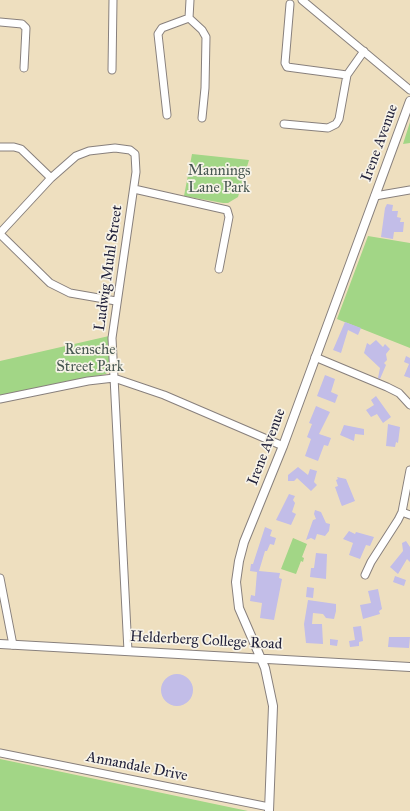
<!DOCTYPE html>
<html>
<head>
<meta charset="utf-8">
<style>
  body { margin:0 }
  canvas { display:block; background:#eedfbf }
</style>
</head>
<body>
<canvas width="410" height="811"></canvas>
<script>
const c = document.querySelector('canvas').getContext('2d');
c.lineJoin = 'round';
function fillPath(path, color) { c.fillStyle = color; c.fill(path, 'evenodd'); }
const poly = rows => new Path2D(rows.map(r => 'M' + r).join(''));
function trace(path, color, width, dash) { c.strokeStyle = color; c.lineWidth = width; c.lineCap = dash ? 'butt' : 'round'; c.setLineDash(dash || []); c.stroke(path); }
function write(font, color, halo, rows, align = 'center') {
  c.font = font + ' "IM FELL Great Primer",serif'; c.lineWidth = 3.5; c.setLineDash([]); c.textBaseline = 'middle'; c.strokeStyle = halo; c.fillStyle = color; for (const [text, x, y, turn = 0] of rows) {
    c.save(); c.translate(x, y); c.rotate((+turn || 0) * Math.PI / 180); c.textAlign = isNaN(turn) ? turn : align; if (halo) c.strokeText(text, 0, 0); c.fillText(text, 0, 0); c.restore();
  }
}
fillPath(poly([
  [410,122,410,143,403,144],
  [192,154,249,160,238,197,228,203,223,203,184,196],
  [368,236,410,243,410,348,337,319],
  [109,336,110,368,106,374,0,396,0,361],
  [293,538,307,544,302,557,304,558,303,562,301,561,296,574,281,569],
  [0,759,248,811,0,811]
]), '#a2d686');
fillPath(poly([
  [387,204,393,205,392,211,398,211,397,217,401,218,400,222,404,222,403,232,394,232,393,239,381,237,385,208],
  [345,322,361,328,358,335,348,330,341,353,333,350],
  [376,340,383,347,385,344,390,349,386,354,387,360,384,363,386,365,380,379,378,378,380,368,364,353,367,343,370,345],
  [406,356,410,358,410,378,404,376,409,364,404,362],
  [325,375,335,379,331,392,338,395,335,403,317,396],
  [376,396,391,417,383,423,377,414,371,417,366,410,374,405,371,400],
  [316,406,330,412,319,434,331,438,328,446,324,445,318,461,305,456,311,439,307,437,312,424,309,423],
  [388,424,400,427,398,443,396,442,395,447,386,446],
  [344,425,364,429,364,435,355,434,354,441,340,435],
  [298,467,308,475,310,469,317,471,314,482,317,485,311,491,297,478,294,481,288,481,288,475],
  [337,477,346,479,355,501,342,506,341,504,335,487,338,486,336,480,338,479],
  [289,494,295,496,293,500,295,503,292,512,296,514,291,525,276,520],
  [315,510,321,512,326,523,330,524,329,531,325,536,317,534,315,540,311,538,306,540,313,520,316,519,314,514],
  [265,527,272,530,270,536,276,538,274,545,270,544,267,551,265,551,259,571,280,573,279,578,282,579,274,620,260,618,262,603,250,601,251,595,255,596,257,572,250,571,251,564,253,564],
  [349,531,355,534,356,532,374,537,370,546,366,545,360,559,349,555,353,543,343,539],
  [406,541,410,547,410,562,407,559,398,574,390,567,403,551,402,543],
  [316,553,327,554,326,579,310,577,311,568,314,568],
  [395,576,406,580,404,586,393,582],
  [307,587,314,588,313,598,306,597],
  [378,589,382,609,379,611,380,614,363,619,360,605,371,603,368,591],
  [308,600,336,604,336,611,334,619,326,618,323,614,313,613,312,624,322,624,323,644,306,643,304,624],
  [361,626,363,641,359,642,359,646,350,647,349,641,355,640,353,627],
  [389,637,410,637,409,648,388,647],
  [330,639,338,640,337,646,330,645],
  '161 690a16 16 0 1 1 32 0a16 16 0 1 1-32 0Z'
]), '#c2bde8');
const minor = poly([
  [302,0,410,90],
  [290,4,285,63,287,67,347,75],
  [189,18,202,30,206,37,205,88,202,118],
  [189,18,190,0],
  [0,22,22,24,26,28,24,68],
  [112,70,113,0],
  [167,115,158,34,162,28,189,18],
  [284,124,328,128,336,124,339,119,347,75,364,51],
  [0,147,14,147,21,149,51,178],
  [134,189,227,210,229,217,219,269],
  [375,196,410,190],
  [0,233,51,178,76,156,89,151,115,148,130,150,135,154,136,172,112,338,128,651],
  [0,234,50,283,70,293,116,301],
  [315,357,387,387,399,393,410,405],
  [0,399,88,381,114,378,164,395,283,446],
  [402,512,410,515],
  [365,575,371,562,398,520,402,512,410,470],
  [0,578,13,645],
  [0,753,269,807]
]);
const tertiary = poly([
  [0,644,410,667],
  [269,811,273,706,265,668,239,608,236,582,239,561,244,542,283,446,410,101]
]);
trace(minor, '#88807d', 9);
trace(tertiary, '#88807d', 10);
trace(minor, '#fff', 7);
trace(tertiary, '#fff', 8);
write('15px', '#22223b', '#f7f3e8', [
  ["Irene Avenue",380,143,-70],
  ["Ludwig Muhl Street",109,268,-82],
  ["Irene Avenue",267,447,-69],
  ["Helderberg College Road",206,641,3],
  ["Annandale Drive",137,767,11]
]);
write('15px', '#485852', '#f7f3e8', [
  ["Mannings",219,171],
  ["Lane Park",219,188],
  ["Rensche",90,350],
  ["Street Park",90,367]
]);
</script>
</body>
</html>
